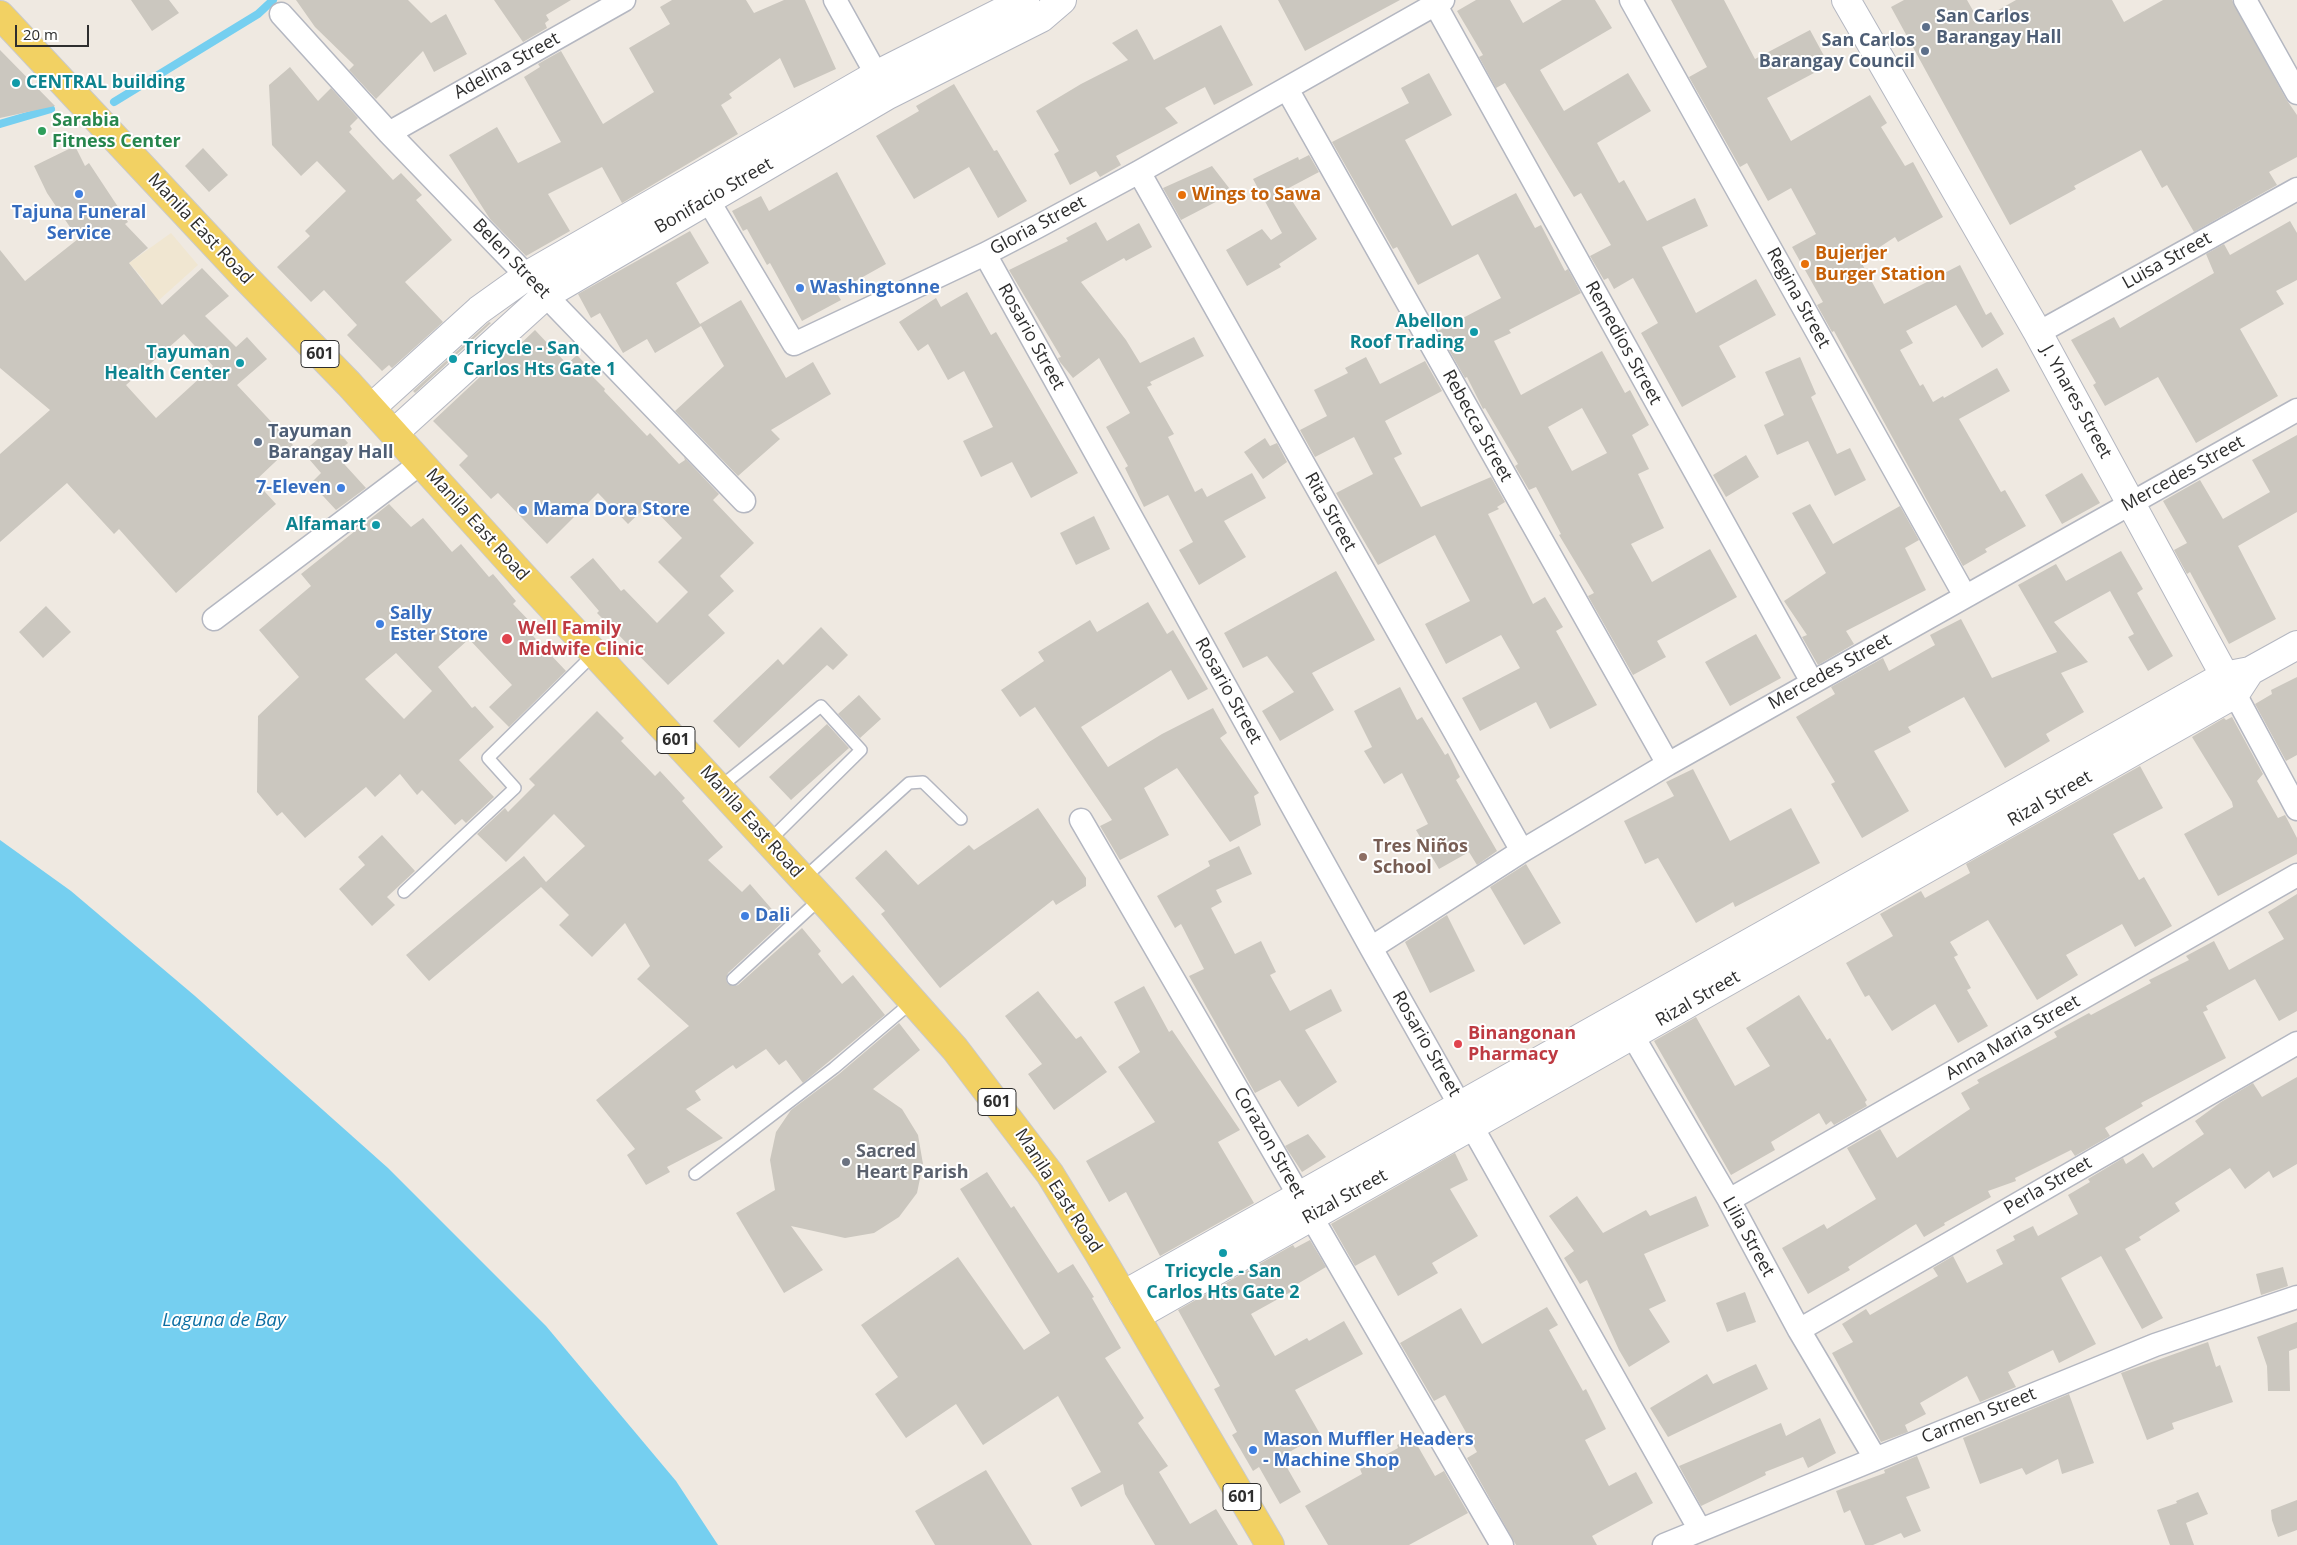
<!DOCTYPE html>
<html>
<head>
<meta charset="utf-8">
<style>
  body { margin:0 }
  #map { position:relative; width:2297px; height:1545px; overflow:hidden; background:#efe9e1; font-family:"Open Sans",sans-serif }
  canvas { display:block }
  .scale { position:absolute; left:15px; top:25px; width:74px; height:22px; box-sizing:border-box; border:2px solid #2e2e2e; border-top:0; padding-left:6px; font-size:15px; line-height:18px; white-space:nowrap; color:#2e2e2e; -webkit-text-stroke:4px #fff; paint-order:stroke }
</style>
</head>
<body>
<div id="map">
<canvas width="2297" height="1545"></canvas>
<div class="scale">20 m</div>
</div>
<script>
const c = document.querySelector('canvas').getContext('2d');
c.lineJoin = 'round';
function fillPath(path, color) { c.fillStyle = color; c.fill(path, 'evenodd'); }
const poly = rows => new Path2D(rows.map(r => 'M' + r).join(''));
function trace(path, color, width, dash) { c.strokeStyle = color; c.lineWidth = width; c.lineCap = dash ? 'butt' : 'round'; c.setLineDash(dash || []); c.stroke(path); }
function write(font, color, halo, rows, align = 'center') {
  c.font = font + ' "Open Sans",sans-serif'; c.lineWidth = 4; c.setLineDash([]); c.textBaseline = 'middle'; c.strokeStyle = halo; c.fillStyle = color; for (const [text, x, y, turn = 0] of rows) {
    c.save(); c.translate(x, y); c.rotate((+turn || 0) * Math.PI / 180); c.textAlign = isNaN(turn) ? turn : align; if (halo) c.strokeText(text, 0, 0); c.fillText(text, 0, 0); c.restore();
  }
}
fillPath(poly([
  [171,233,198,265,148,310,145,281,129,263]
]), '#f0e6d1');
fillPath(poly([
  [0,840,71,891,195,996,388,1168,546,1326,676,1481,718,1545,0,1545]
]), '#75cff0');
trace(poly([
  [114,102,258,14,273,0],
  [0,124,51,109]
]), '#75cff0', 8);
fillPath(poly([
  [131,0,169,0,179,13,152,31],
  [296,0,408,0,431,23,446,14,467,54,434,72,423,51,376,99,349,70,354,65,315,27],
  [494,0,571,0,546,15,549,20,545,23,547,28,523,42],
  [672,0,746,0,754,13,784,0,805,0,836,69,794,88,780,58,729,94,732,98,721,105,738,134,622,203,602,167,548,194,570,231,526,256,490,219,449,155,497,127,518,163,561,142,524,77,540,67,538,64,561,51,603,124,654,92,629,48,670,24,660,7],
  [1278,0,1400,0,1305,51],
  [1476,0,1510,0,1523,23,1562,0,1595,0,1612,28,1540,70,1564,111,1628,73,1651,111,1597,143,1619,183,1624,180,1647,221,1695,198,1708,226,1662,247,1696,313,1756,279,1776,315,1719,346,1736,377,1682,407,1641,333,1658,323,1633,278,1614,289,1608,278,1604,280,1590,256,1611,245,1581,193,1574,197,1505,83,1496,88,1479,57,1483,55,1457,11],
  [1671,0,1724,0,1755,59,1810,30,1829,65,1767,98,1791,141,1870,95,1887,123,1881,127,1905,166,1913,162,1943,217,1898,242,1895,237,1860,260,1884,304,1960,265,1986,315,1991,312,2004,334,1982,348,1956,305,1906,331,1913,343,1900,350,1920,386,1923,384,1933,402,1943,396,1944,398,1997,368,2010,391,1959,419,2001,492,2005,490,2026,526,1985,549,1987,552,1963,566,1834,331,1832,332,1817,305,1823,302,1792,247,1816,234,1791,188,1768,201,1747,163,1740,167,1689,77,1707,67],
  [1904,0,1967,0,1979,21,2016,0,2112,0,2124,22,2163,0,2232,0,2286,99,2297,115,2297,157,2269,172,2277,185,2194,232,2167,185,2162,188,2141,150,2074,186,2076,189,2010,225,1891,7],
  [1221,25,1253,85,1214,105,1205,87,1165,108,1178,123,1116,156,1121,165,1100,177,1096,171,1070,185,1054,154,1059,151,1036,111,1081,84,1128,60,1112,43,1137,29,1154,60],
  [0,50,55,106,0,118],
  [290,67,318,101,331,88,358,118,350,126,352,129,349,132,393,180,401,173,422,195,416,200,452,240,405,282,443,322,392,368,389,365,382,371,347,335,357,325,324,290,311,302,277,267,310,236,305,231,346,191,317,161,301,176,272,145,269,85],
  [1429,73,1452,115,1405,140,1452,226,1516,193,1535,228,1541,225,1565,271,1568,269,1581,293,1509,330,1511,333,1494,341,1521,395,1602,351,1625,393,1630,390,1649,425,1632,435,1649,469,1638,474,1664,528,1631,544,1652,582,1710,549,1737,597,1657,641,1666,657,1633,675,1588,596,1594,593,1559,535,1561,534,1536,487,1529,490,1515,466,1518,464,1485,408,1483,409,1467,377,1465,378,1438,331,1501,298,1478,254,1418,285,1397,247,1393,249,1332,142,1409,103,1401,88],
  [1582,408,1607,453,1572,471,1548,427],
  [954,84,994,151,997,150,1027,201,998,218,969,167,914,199,876,136,919,111,916,106],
  [75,146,85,166,89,163,128,222,125,224,148,248,129,263,162,305,202,268,229,296,205,316,236,347,247,337,267,359,237,385,293,445,255,481,276,504,176,593,119,529,114,534,67,483,0,542,0,454,50,410,0,368,0,250,25,281,78,239,47,193,34,166],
  [184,334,213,366,156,418,126,385],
  [203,148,228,175,209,192,185,166],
  [1309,155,1319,172,1285,190,1317,239,1279,264,1281,267,1247,286,1226,250,1262,229,1271,240,1282,233,1253,179,1298,157,1299,160],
  [1212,166,1233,193,1181,220,1163,188],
  [837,172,886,264,836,292,841,300,802,321,770,263,767,265,747,229,743,231,732,211,761,196,769,211],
  [2290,221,2297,233,2297,280,2276,291,2284,304,2240,329,2278,396,2196,443,2158,377,2105,406,2093,385,2096,383,2071,340,2114,317,2120,328,2214,273,2206,254,2224,244,2230,255],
  [1096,222,1107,241,1139,223,1152,247,1126,261,1124,258,1081,282,1126,340,1140,363,1194,337,1204,356,1150,382,1152,385,1147,387,1174,434,1168,437,1195,492,1202,488,1207,497,1252,473,1266,498,1224,521,1246,557,1199,585,1179,550,1193,542,1168,495,1144,507,1125,468,1128,466,1106,427,1130,413,1099,358,1073,378,1060,362,1058,358,1061,357,1009,270,1068,241,1066,238],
  [690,231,709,263,676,283,700,324,741,300,786,378,813,362,831,394,771,430,780,439,738,476,675,411,724,366,701,326,655,353,647,339,623,353,600,313,591,318,578,294],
  [967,292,991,335,996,332,1078,473,1031,498,1012,462,981,477,963,441,993,427,964,371,948,380,928,344,918,351,899,322,936,298,941,307],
  [489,322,491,323,415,393,413,391],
  [535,330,567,364,577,355,592,371,589,373,605,389,604,391,647,436,650,433,679,464,685,460,684,457,719,494,713,500,754,543,720,576,734,591,708,615,725,633,668,685,597,613,599,611,570,577,593,558,621,591,624,589,657,623,688,592,658,562,682,538,649,504,628,524,598,493,547,544,498,493,491,499,459,465,468,456,433,421,513,346,515,349],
  [1366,357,1380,384,1425,361,1442,391,1385,421,1402,454,1394,458,1421,507,1491,477,1505,502,1497,507,1499,509,1488,514,1533,604,1545,597,1563,627,1556,631,1597,705,1550,729,1536,702,1480,731,1462,698,1520,668,1501,635,1446,664,1425,624,1470,601,1435,535,1378,565,1336,493,1373,474,1354,437,1315,457,1300,430,1327,416,1314,390,1348,373,1345,368],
  [1800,357,1816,394,1811,397,1837,454,1850,448,1866,480,1835,496,1808,441,1777,455,1764,425,1784,415,1765,372],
  [333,426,348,443,335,454,366,488,336,510,311,483,321,473,303,452],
  [2297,435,2297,512,2238,546,2276,619,2229,644,2190,572,2187,574,2174,550,2187,543,2163,501,2200,480,2223,519,2270,492,2252,460],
  [1265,438,1270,446,1277,443,1287,462,1263,479,1244,452],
  [1746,455,1759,477,1726,497,1713,475],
  [2082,473,2100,503,2062,524,2045,495],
  [389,504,411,527,423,518,452,552,461,544,489,577,493,574,516,601,513,604,539,631,533,636,566,671,509,727,489,707,512,685,469,639,438,667,472,708,475,706,494,727,459,760,494,797,466,823,462,819,455,825,422,790,417,795,400,774,375,797,366,787,305,838,282,812,277,816,257,792,258,716,299,677,259,630,311,586,301,574],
  [396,653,432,691,404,719,365,679],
  [1810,504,1833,544,1900,506,1919,540,1905,548,1926,590,1846,631,1854,644,1818,665,1802,637,1807,635,1784,601,1826,573,1792,513],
  [1094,516,1110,549,1076,565,1060,533],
  [2121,551,2143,589,2137,593,2173,656,2148,671,2128,637,2134,634,2110,591,2054,622,2088,662,2061,673,2084,712,2046,734,2050,741,2005,768,1964,697,1908,727,1911,732,1874,751,1909,811,1862,838,1831,784,1835,782,1796,717,1835,694,1831,687,1883,658,1889,671,1935,645,1930,635,1961,619,1992,678,2057,652,2018,585,2056,564,2066,581],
  [1336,571,1375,640,1312,673,1334,710,1280,741,1262,711,1294,692,1267,656,1243,668,1224,633],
  [1148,602,1167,634,1173,630,1208,689,1188,700,1171,670,1081,727,1108,767,1162,734,1213,708,1227,733,1220,738,1259,793,1254,796,1261,825,1230,842,1177,768,1144,788,1169,835,1120,860,1100,826,1112,820,1035,707,1020,717,1001,690,1044,661,1038,652,1090,620,1097,632],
  [46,606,71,632,43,658,19,632],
  [821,627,848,655,833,670,827,665,739,748,713,721,778,659,783,665],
  [1756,634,1781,678,1730,706,1705,662],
  [2297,677,2297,755,2286,761,2255,704,2272,694,2271,690],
  [1400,687,1417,720,1422,717,1445,755,1448,753,1460,777,1456,780,1497,851,1477,865,1469,852,1439,869,1416,830,1428,824,1402,773,1384,784,1364,751,1372,747,1354,711],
  [859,695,881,719,860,738,838,714],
  [597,711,624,738,621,741,655,776,660,771,685,798,682,801,723,847,708,860,742,892,750,884,783,922,728,973,726,980,728,984,734,986,738,985,802,928,821,951,818,954,842,984,853,975,885,1015,803,1083,786,1060,779,1065,766,1049,736,1069,733,1065,695,1091,701,1100,686,1109,723,1138,667,1167,670,1172,646,1185,627,1155,635,1149,596,1100,689,1026,637,979,650,966,625,923,592,957,559,925,569,915,541,887,429,981,406,955,524,856,546,882,585,846,554,814,506,862,477,834,505,808,508,812,535,785,529,779],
  [2232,717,2263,774,2257,781,2278,818,2285,815,2297,838,2297,854,2218,896,2184,834,2233,807,2232,802,2192,737,2224,718,2226,720],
  [827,724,849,748,791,800,769,777],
  [2140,766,2163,808,2113,834,2139,880,2144,877,2172,926,2135,947,2122,924,2066,955,2078,975,2037,1000,1988,920,1950,942,1958,955,1954,957,1971,988,1967,990,1988,1026,1958,1043,1935,1004,1892,1031,1869,995,1865,997,1846,963,1893,936,1880,914,1921,891,1925,898,1970,873,1966,864],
  [1693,769,1730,841,1791,808,1820,863,1735,907,1733,902,1696,923,1658,858,1645,864,1624,821,1674,796,1666,782],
  [1038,808,1086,878,1086,886,1056,905,1053,900,940,988,881,914,885,911,855,878,886,850,918,885,969,845,974,850],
  [382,835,415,871,387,897,395,905,372,926,339,889,365,865,358,857],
  [1239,846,1252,874,1216,890,1222,902,1211,908,1235,954,1261,941,1276,972,1270,975,1290,1011,1331,989,1342,1011,1305,1030,1337,1082,1298,1107,1280,1080,1255,1093,1189,976,1204,969,1181,924,1175,928,1157,896,1210,866,1208,861],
  [1526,864,1561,923,1524,945,1490,887],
  [2297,894,2297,1011,2279,1021,2255,979,2206,1006,2208,1010,2203,1012,2226,1058,2141,1103,2143,1106,2105,1128,2110,1136,2075,1156,2071,1150,2015,1178,2016,1181,1988,1191,1991,1197,1944,1223,1945,1225,1924,1237,1916,1224,1848,1267,1850,1270,1808,1294,1782,1248,1824,1224,1827,1229,1876,1199,1847,1148,1880,1129,1897,1158,1970,1109,1961,1093,1979,1083,1977,1080,2057,1037,2054,1032,2089,1013,2091,1015,2151,983,2149,980,2189,960,2186,956,2214,941,2229,970,2284,939,2268,912],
  [1447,915,1475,971,1430,993,1405,942],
  [1144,986,1169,1032,1172,1030,1240,1130,1218,1142,1254,1203,1160,1256,1126,1192,1109,1202,1086,1161,1155,1122,1118,1067,1140,1052,1114,1002],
  [1038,991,1076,1039,1081,1036,1107,1072,1054,1110,1028,1074,1042,1064,1005,1016],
  [1799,995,1827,1040,1830,1038,1867,1100,1865,1102,1867,1106,1834,1125,1831,1121,1826,1125,1819,1113,1771,1142,1775,1150,1731,1175,1654,1041,1696,1017,1735,1086,1770,1066,1746,1028],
  [899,1023,920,1050,873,1089,902,1109,918,1135,923,1164,917,1193,899,1217,874,1233,845,1238,791,1226,823,1270,784,1293,736,1213,775,1190,770,1160,776,1132,791,1110,839,1074],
  [2297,1077,2297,1164,2273,1178,2269,1171,2245,1189,2230,1168,2175,1203,2180,1211,2139,1237,2141,1240,2125,1249,2163,1318,2142,1329,2101,1256,2061,1278,2096,1344,2059,1363,2053,1350,2008,1372,2016,1387,1980,1402,1967,1376,1920,1403,1926,1414,1905,1425,1908,1432,1881,1442,1832,1353,1853,1342,1842,1324,1866,1309,1870,1315,1938,1276,1933,1268,1953,1256,1967,1283,2003,1264,1996,1250,2015,1240,2013,1236,2033,1226,2038,1236,2078,1214,2068,1195,2090,1182,2088,1179,2123,1158,2126,1164,2143,1153,2153,1168,2204,1134,2195,1121,2221,1102,2253,1083,2262,1097],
  [1308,1134,1326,1157,1302,1172,1285,1146],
  [1455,1153,1468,1180,1450,1189,1478,1236,1432,1263,1438,1273,1398,1296,1375,1255,1355,1266,1331,1224],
  [987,1172,1011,1208,1014,1206,1058,1273,1073,1264,1094,1297,1092,1298,1121,1348,1105,1358,1144,1418,1138,1423,1168,1466,1159,1472,1190,1524,1216,1509,1238,1545,1155,1545,1125,1494,1123,1484,1081,1507,1071,1488,1101,1472,1058,1396,983,1445,956,1404,906,1438,875,1394,898,1377,861,1325,958,1257,1024,1350,1050,1333,960,1189],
  [1577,1196,1603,1233,1646,1210,1650,1216,1696,1196,1709,1226,1644,1254,1666,1301,1649,1309,1670,1342,1629,1367,1619,1350,1587,1280,1580,1284,1564,1258,1574,1251,1549,1216],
  [1310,1240,1326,1267,1294,1286,1296,1289,1251,1314,1275,1356,1307,1338,1309,1341,1344,1321,1363,1354,1295,1390,1320,1434,1281,1457,1301,1492,1280,1504,1259,1467,1253,1471,1232,1435,1237,1432,1214,1389,1220,1386,1178,1310,1293,1245,1295,1248],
  [2283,1267,2288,1286,2261,1295,2256,1274],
  [1745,1292,1756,1322,1727,1332,1716,1303],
  [1547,1307,1558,1325,1549,1330,1583,1391,1586,1389,1606,1429,1585,1440,1609,1486,1636,1472,1653,1503,1592,1536,1597,1545,1516,1545,1467,1458,1477,1452,1445,1395,1434,1401,1400,1343,1461,1308,1482,1344],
  [2297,1322,2297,1348,2289,1351,2290,1391,2268,1391,2267,1366,2257,1337],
  [2208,1342,2216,1367,2220,1365,2233,1402,2172,1423,2174,1429,2147,1440,2121,1373],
  [1756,1364,1768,1389,1668,1437,1650,1408,1707,1374,1713,1384],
  [2069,1394,2094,1463,2062,1474,2058,1459,2026,1475,2022,1468,1980,1484,1963,1438],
  [1820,1418,1836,1453,1808,1468,1803,1457,1765,1472,1766,1475,1701,1506,1679,1466,1781,1423,1786,1436],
  [1412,1436,1435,1476,1444,1471,1468,1513,1409,1545,1328,1545,1305,1506,1362,1474,1360,1469,1398,1448,1397,1445],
  [1917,1456,1930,1488,1906,1497,1921,1531,1904,1538,1901,1533,1873,1545,1865,1545,1850,1510,1844,1513,1836,1491,1885,1473,1884,1470],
  [986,1470,1032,1545,935,1545,915,1511],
  [2198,1492,2208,1514,2186,1523,2194,1545,2170,1545,2157,1510,2177,1503,2176,1501],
  [2297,1500,2297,1530,2278,1537,2272,1520,2271,1510]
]), '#cbc7bf');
const service = poly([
  [720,787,821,706,861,750,769,841],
  [803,879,909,783,923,782,961,819],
  [404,892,515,788,488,758,595,653],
  [733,979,821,898],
  [695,1174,834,1068,913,1001]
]);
const minor = poly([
  [835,0,885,90],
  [1631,0,1965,596],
  [2245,0,2297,93],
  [1435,4,1812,682],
  [281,14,389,133,744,501],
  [1287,89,1668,764],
  [389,133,624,0],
  [1139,172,1522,851],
  [699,185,794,344,985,254,1037,227,1139,172,1443,0],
  [985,254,1371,948,1700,1530],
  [2038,333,2297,189],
  [214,619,421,463],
  [2235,694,2297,809],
  [1081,820,1502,1545],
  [1371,948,1522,851,1668,764,2297,410],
  [1624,1021,1729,1200,1799,1330,1875,1458],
  [1729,1200,2297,875],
  [1799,1330,2297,1043],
  [1664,1545,2155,1345,2297,1297]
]);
const tertiary = poly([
  [1846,0,2038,333,2233,691],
  [371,408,479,310,528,275,876,75,1025,0],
  [394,433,546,295,888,95,1041,18,1062,0],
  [1123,1295,2224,676,2250,671,2297,645],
  [1136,1316,2235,694,2250,671]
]);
const primary = poly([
  [0,15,245,277,349,384,521,574,830,908,955,1049,1050,1174,1099,1254,1270,1545]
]);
trace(service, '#b4b7c1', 14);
trace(minor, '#b4b7c1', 25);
trace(tertiary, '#b4b7c1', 30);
trace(primary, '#c9c9c9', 30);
trace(service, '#fff', 11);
trace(minor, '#fff', 22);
trace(tertiary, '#fff', 28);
trace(primary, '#f2d163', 28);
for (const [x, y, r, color] of [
  [1926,27,5,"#5c6f8a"],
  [1925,51,5,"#5c6f8a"],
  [16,83,5,"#0f9aa8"],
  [42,131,5,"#2e9e5b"],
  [79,194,5,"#3f7fe0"],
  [1182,195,5,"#e8710a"],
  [1805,264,5,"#e8710a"],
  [800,288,5,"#3f7fe0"],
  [1474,332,5,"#0f9aa8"],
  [453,359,5,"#0f9aa8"],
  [240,363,5,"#0f9aa8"],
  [258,442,5,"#5c6f8a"],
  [341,488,5,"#3f7fe0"],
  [523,510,5,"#3f7fe0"],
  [376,525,5,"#0f9aa8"],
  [380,624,5,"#3f7fe0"],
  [507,639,6,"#e0444e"],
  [1363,857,5,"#8d6e63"],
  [745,916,5,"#3f7fe0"],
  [1458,1044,5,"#e0444e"],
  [846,1162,5,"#6b7280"],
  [1223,1253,5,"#0f9aa8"],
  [1253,1450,5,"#3f7fe0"]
]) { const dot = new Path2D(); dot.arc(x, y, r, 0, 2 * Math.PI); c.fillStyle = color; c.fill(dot); trace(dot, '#fff', 2); }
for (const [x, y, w] of [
  [320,354,38],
  [676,740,38],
  [997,1102,38],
  [1242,1497,38]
]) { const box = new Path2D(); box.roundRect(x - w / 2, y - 13.5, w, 27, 4); c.fillStyle = '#fff'; c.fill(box); trace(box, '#2e2e2e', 1); }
write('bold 16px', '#2e2e2e', null, [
  ["601",320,354],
  ["601",676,740],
  ["601",997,1102],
  ["601",1242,1497]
]);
write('bold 18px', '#4e5e75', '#fff', [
  ["San Carlos",1936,17],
  ["Barangay Hall",1936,38],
  ["San Carlos",1915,41,"right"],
  ["Barangay Council",1915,62,"right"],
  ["Tayuman",268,432],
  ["Barangay Hall",268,453]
], 'left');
write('18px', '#2e2e2e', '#fff', [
  ["Adelina Street",507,66,-29],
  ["Bonifacio Street",714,196,-30],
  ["Gloria Street",1038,226,-28],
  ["Manila East Road",200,229,47],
  ["Belen Street",511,259,46],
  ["Luisa Street",2167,261,-29],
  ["Regina Street",1798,298,61],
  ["Rosario Street",1031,337,61],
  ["Remedios Street",1623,343,61],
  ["J. Ynares Street",2076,402,61],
  ["Rebecca Street",1477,426,61],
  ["Mercedes Street",2183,474,-29],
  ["Rita Street",1330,512,61],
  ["Manila East Road",477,525,48],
  ["Mercedes Street",1830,672,-29],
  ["Rosario Street",1228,691,61],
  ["Rizal Street",2050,799,-30],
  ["Manila East Road",751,822,48],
  ["Rizal Street",1698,999,-30],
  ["Anna Maria Street",2013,1038,-30],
  ["Rosario Street",1426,1044,60],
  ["Corazon Street",1269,1143,60],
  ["Perla Street",2048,1186,-30],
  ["Manila East Road",1058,1191,57],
  ["Rizal Street",1345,1197,-29],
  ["Lilia Street",1748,1237,61],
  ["Carmen Street",1979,1416,-22]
]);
write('bold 18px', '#0d838f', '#fff', [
  ["CENTRAL building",26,83,"left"],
  ["Abellon",1464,322],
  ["Roof Trading",1464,343],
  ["Tricycle - San",463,349,"left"],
  ["Carlos Hts Gate 1",463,370,"left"],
  ["Tayuman",230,353],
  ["Health Center",230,374],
  ["Alfamart",366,525],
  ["Tricycle - San",1223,1272,"center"],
  ["Carlos Hts Gate 2",1223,1293,"center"]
], 'right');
write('bold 18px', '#27864d', '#fff', [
  ["Sarabia",52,121],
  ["Fitness Center",52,142]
], 'left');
write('bold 18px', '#c56008', '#fff', [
  ["Wings to Sawa",1192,195],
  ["Bujerjer",1815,254],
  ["Burger Station",1815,275]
], 'left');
write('bold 18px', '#366cbe', '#fff', [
  ["Tajuna Funeral",79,213,"center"],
  ["Service",79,234,"center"],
  ["Washingtonne",810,288],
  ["7-Eleven",331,488,"right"],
  ["Mama Dora Store",533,510],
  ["Sally",390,614],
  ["Ester Store",390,635],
  ["Dali",755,916],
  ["Mason Muffler Headers",1263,1440],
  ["- Machine Shop",1263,1461]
], 'left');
write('bold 18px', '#be3a42', '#fff', [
  ["Well Family",518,629],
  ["Midwife Clinic",518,650],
  ["Binangonan",1468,1034],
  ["Pharmacy",1468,1055]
], 'left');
write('bold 18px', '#785e54', '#fff', [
  ["Tres Niños",1373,847],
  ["School",1373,868]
], 'left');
write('bold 18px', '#5b616d', '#fff', [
  ["Sacred",856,1152],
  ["Heart Parish",856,1173]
], 'left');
write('italic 19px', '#0d6fa3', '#fff', [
  ["Laguna de Bay",224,1321]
]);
</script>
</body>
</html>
